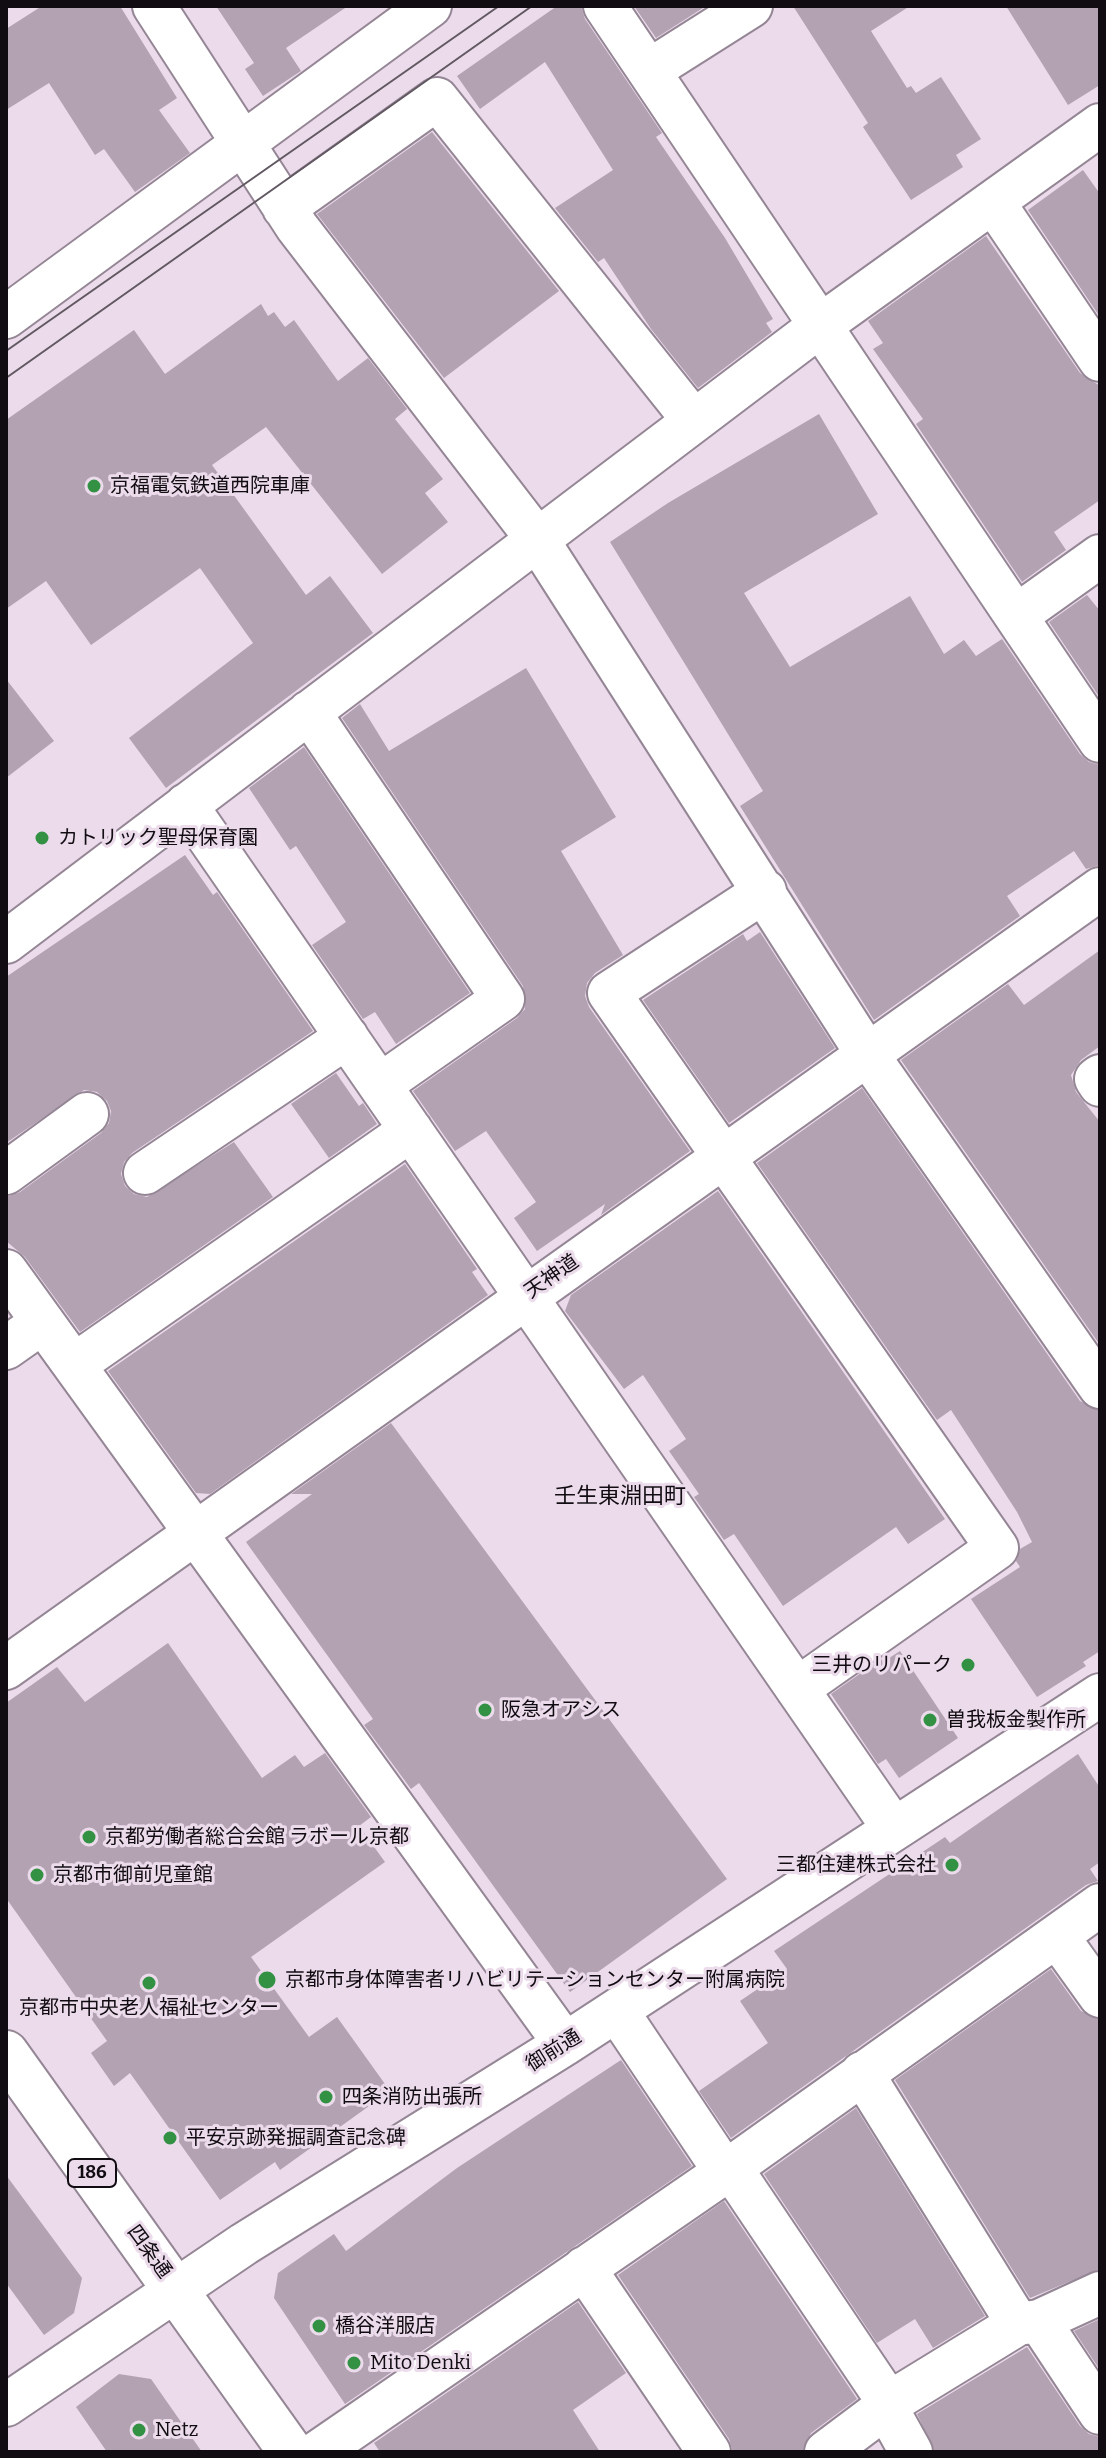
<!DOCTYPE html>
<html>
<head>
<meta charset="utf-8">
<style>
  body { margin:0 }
  #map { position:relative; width:1106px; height:2458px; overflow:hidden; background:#ebdbeb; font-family:Bitter,serif }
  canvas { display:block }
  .frame { position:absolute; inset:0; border:8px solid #110c11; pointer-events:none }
</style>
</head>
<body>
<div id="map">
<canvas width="1106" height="2458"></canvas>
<div class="frame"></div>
</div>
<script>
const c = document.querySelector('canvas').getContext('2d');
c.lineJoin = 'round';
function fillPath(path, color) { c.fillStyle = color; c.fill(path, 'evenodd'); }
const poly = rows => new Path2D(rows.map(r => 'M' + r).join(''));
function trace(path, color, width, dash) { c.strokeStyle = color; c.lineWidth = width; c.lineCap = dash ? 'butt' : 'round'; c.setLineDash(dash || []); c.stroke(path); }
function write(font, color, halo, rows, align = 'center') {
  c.font = font + ' Bitter,"Noto Sans JP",serif'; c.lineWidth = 6; c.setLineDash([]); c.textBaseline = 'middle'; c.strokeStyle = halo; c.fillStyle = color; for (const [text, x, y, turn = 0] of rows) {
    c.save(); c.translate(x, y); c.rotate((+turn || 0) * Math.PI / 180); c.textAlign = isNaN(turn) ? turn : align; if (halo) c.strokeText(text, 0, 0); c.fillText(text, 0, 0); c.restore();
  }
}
fillPath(poly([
  [42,6,120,6,177,98,159,110,190,153,135,192,104,149,95,155,49,83,6,110,6,29],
  [216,6,348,6,286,48,301,71,263,96,245,69,254,63],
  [557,6,581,6,585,19,662,133,656,137,725,238,773,319,766,323,772,332,698,388,651,329,604,258,598,262,555,208,613,170,545,62,480,109,457,76],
  [634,6,706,6,656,38],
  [793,6,910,6,871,31,907,88,911,86,916,93,941,77,981,139,956,155,963,167,911,200,863,127,868,123],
  [1006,6,1100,6,1100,85,1068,105],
  [432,132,559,291,444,378,317,214],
  [1083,170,1100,194,1100,317,1028,210],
  [986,236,1080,373,1100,386,1100,500,1054,532,1066,550,1022,582,916,424,923,419,873,349,883,343,868,321],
  [261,304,268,316,274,312,285,327,294,320,338,381,368,358,407,409,395,419,443,479,425,493,448,522,382,574,266,427,212,465,306,595,330,576,373,633,166,788,129,738,253,643,200,568,91,645,46,581,6,609,6,420,134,330,165,374],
  [819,414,878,514,744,593,790,667,910,596,944,654,964,640,976,656,1002,639,1080,754,1089,762,1100,765,1100,865,1086,869,1074,851,1007,896,1020,916,874,1020,740,806,763,791,610,542,668,503],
  [1087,595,1100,611,1100,698,1049,622],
  [526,668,616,817,561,851,623,955,595,973,587,983,585,996,589,1007,690,1151,601,1215,605,1204,537,1251,514,1218,536,1202,486,1131,455,1151,413,1091,517,1018,525,1009,523,986,342,718,360,704,389,751],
  [6,679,54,741,6,778],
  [304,747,470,993,396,1044,375,1012,363,1019,312,945,346,922,296,846,290,850,249,788],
  [185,855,213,895,217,892,313,1031,132,1153,124,1162,121,1174,125,1186,134,1194,147,1197,234,1142,273,1197,80,1332,25,1257,6,1241,6,1197,20,1192,101,1133,109,1123,111,1111,107,1101,97,1092,84,1090,6,1143,6,977],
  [760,932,835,1048,729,1123,643,1000,743,934,747,941],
  [1100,950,1100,1046,1081,1060,1071,1075,1076,1092,1100,1122,1100,1345,901,1060,1008,984,1024,1005],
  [336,1073,359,1106,363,1103,377,1124,329,1158,291,1104],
  [862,1088,1080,1401,1100,1411,1100,1651,1083,1662,1086,1666,1037,1697,971,1599,1020,1567,1016,1561,1020,1549,1032,1542,1017,1512,951,1410,937,1420,757,1163],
  [405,1164,477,1269,472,1272,488,1295,210,1494,196,1493,108,1371],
  [718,1191,945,1519,908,1544,896,1527,783,1606,734,1534,724,1540,694,1497,699,1494,669,1451,686,1439,643,1375,624,1389,565,1311,571,1295],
  [391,1423,727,1879,570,1992,419,1783,411,1789,364,1725,373,1719,246,1542,312,1494,291,1494],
  [168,1643,262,1778,295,1755,304,1767,325,1753,371,1817,359,1826,385,1862,251,1957,309,2037,337,2017,390,2091,280,2170,275,2162,220,2200,130,2073,114,2086,91,2053,107,2041,6,1898,6,1703,57,1667,85,1702],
  [900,1651,958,1738,899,1778,886,1759,878,1764,831,1694,881,1659,883,1662],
  [1078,1754,1100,1788,1100,1862,1090,1869,1098,1881,1086,1885,731,2138,699,2091,768,2043,740,2001,787,1969,774,1951,945,1837,950,1843],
  [1051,1969,1081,2011,1100,2020,1100,2269,1030,2298,895,2080],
  [621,2060,692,2166,345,2404,274,2298,278,2273,334,2234,346,2251,457,2168],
  [856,2108,985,2316,933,2348,915,2319,877,2343,764,2174],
  [6,2175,82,2278,74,2313,44,2335,6,2283],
  [724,2201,857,2399,811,2433,802,2452,733,2452,729,2439,618,2275],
  [578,2302,626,2373,573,2410,600,2452,380,2452,374,2443],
  [1100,2319,1100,2370,1074,2331],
  [1027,2347,1080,2426,1089,2434,1100,2437,1100,2452,935,2452,917,2414],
  [119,2374,151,2379,202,2452,107,2452,76,2407]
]), '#b2a2b2');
const minor = poly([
  [154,6,297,227,537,539,867,1054,1100,1387],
  [605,6,1100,741],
  [650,70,751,6],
  [994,203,1100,360],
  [284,208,437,99,694,421],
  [6,317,430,6],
  [1016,616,1100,556],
  [309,712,503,999,380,1085],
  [186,805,894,1829],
  [765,891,609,993,997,1548,797,1689],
  [6,942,821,325,1100,125],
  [1100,1076,1096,1079,1100,1085],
  [6,1173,87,1114],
  [145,1173,347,1037],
  [6,1271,565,2044],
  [6,1348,43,1322],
  [74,1365,411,1130],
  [6,1668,1100,889],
  [1057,1936,1100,1996],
  [617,2011,725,2172,741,2183,889,2403,886,2407,911,2452],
  [862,2073,1018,2324],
  [584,2268,709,2452],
  [1039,2321,1100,2413],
  [889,2403,1018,2324,1039,2321,1100,2293],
  [6,2405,244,2244,565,2044,1100,1695],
  [318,2452,725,2172,1100,1905],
  [826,2452,886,2407]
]);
const major = poly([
  [6,2053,291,2452]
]);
trace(minor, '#958695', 46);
trace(major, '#958695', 48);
trace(minor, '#fff', 42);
trace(major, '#fff', 44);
trace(poly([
  [6,351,499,6],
  [6,378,532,6]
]), '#615861', 2);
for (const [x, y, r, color] of [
  [94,486,8,"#339144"],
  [42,838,8,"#339144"],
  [968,1665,8,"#339144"],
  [485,1710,8,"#339144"],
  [930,1720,8,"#339144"],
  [89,1837,8,"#339144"],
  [952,1865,8,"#339144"],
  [37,1875,8,"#339144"],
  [267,1980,10,"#339144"],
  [149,1983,8,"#339144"],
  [326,2097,8,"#339144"],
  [170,2138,8,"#339144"],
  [319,2326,8,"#339144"],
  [354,2363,8,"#339144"],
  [139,2430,8,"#339144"]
]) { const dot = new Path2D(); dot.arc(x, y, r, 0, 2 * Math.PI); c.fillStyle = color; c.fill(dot); trace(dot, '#ebdbeb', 3); }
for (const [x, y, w] of [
  [92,2173,48]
]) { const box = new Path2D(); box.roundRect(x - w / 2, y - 14, w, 28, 6); c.fillStyle = '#ebdbeb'; c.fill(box); trace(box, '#110c11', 2); }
write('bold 18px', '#110c11', null, [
  ["186",92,2173]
]);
write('20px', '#110c11', '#ebdbeb', [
  ["京福電気鉄道西院車庫",110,486],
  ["カトリック聖母保育園",58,838],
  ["三井のリパーク",952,1665,"right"],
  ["阪急オアシス",501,1710],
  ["曽我板金製作所",946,1720],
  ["京都労働者総合会館 ラボール京都",105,1837],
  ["三都住建株式会社",936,1865,"right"],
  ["京都市御前児童館",53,1875],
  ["京都市身体障害者リハビリテーションセンター附属病院",285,1980],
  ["京都市中央老人福祉センター",149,2008,"center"],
  ["四条消防出張所",342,2097],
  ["平安京跡発掘調査記念碑",186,2138],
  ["橋谷洋服店",335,2326],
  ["Mito Denki",370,2363],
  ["Netz",155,2430]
], 'left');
write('20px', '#110c11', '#ebdbeb', [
  ["天神道",552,1277,-35],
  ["御前通",554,2051,-32],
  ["四条通",149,2252,54]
]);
write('22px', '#110c11', '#ebdbeb', [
  ["壬生東淵田町",620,1497]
]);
</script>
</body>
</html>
